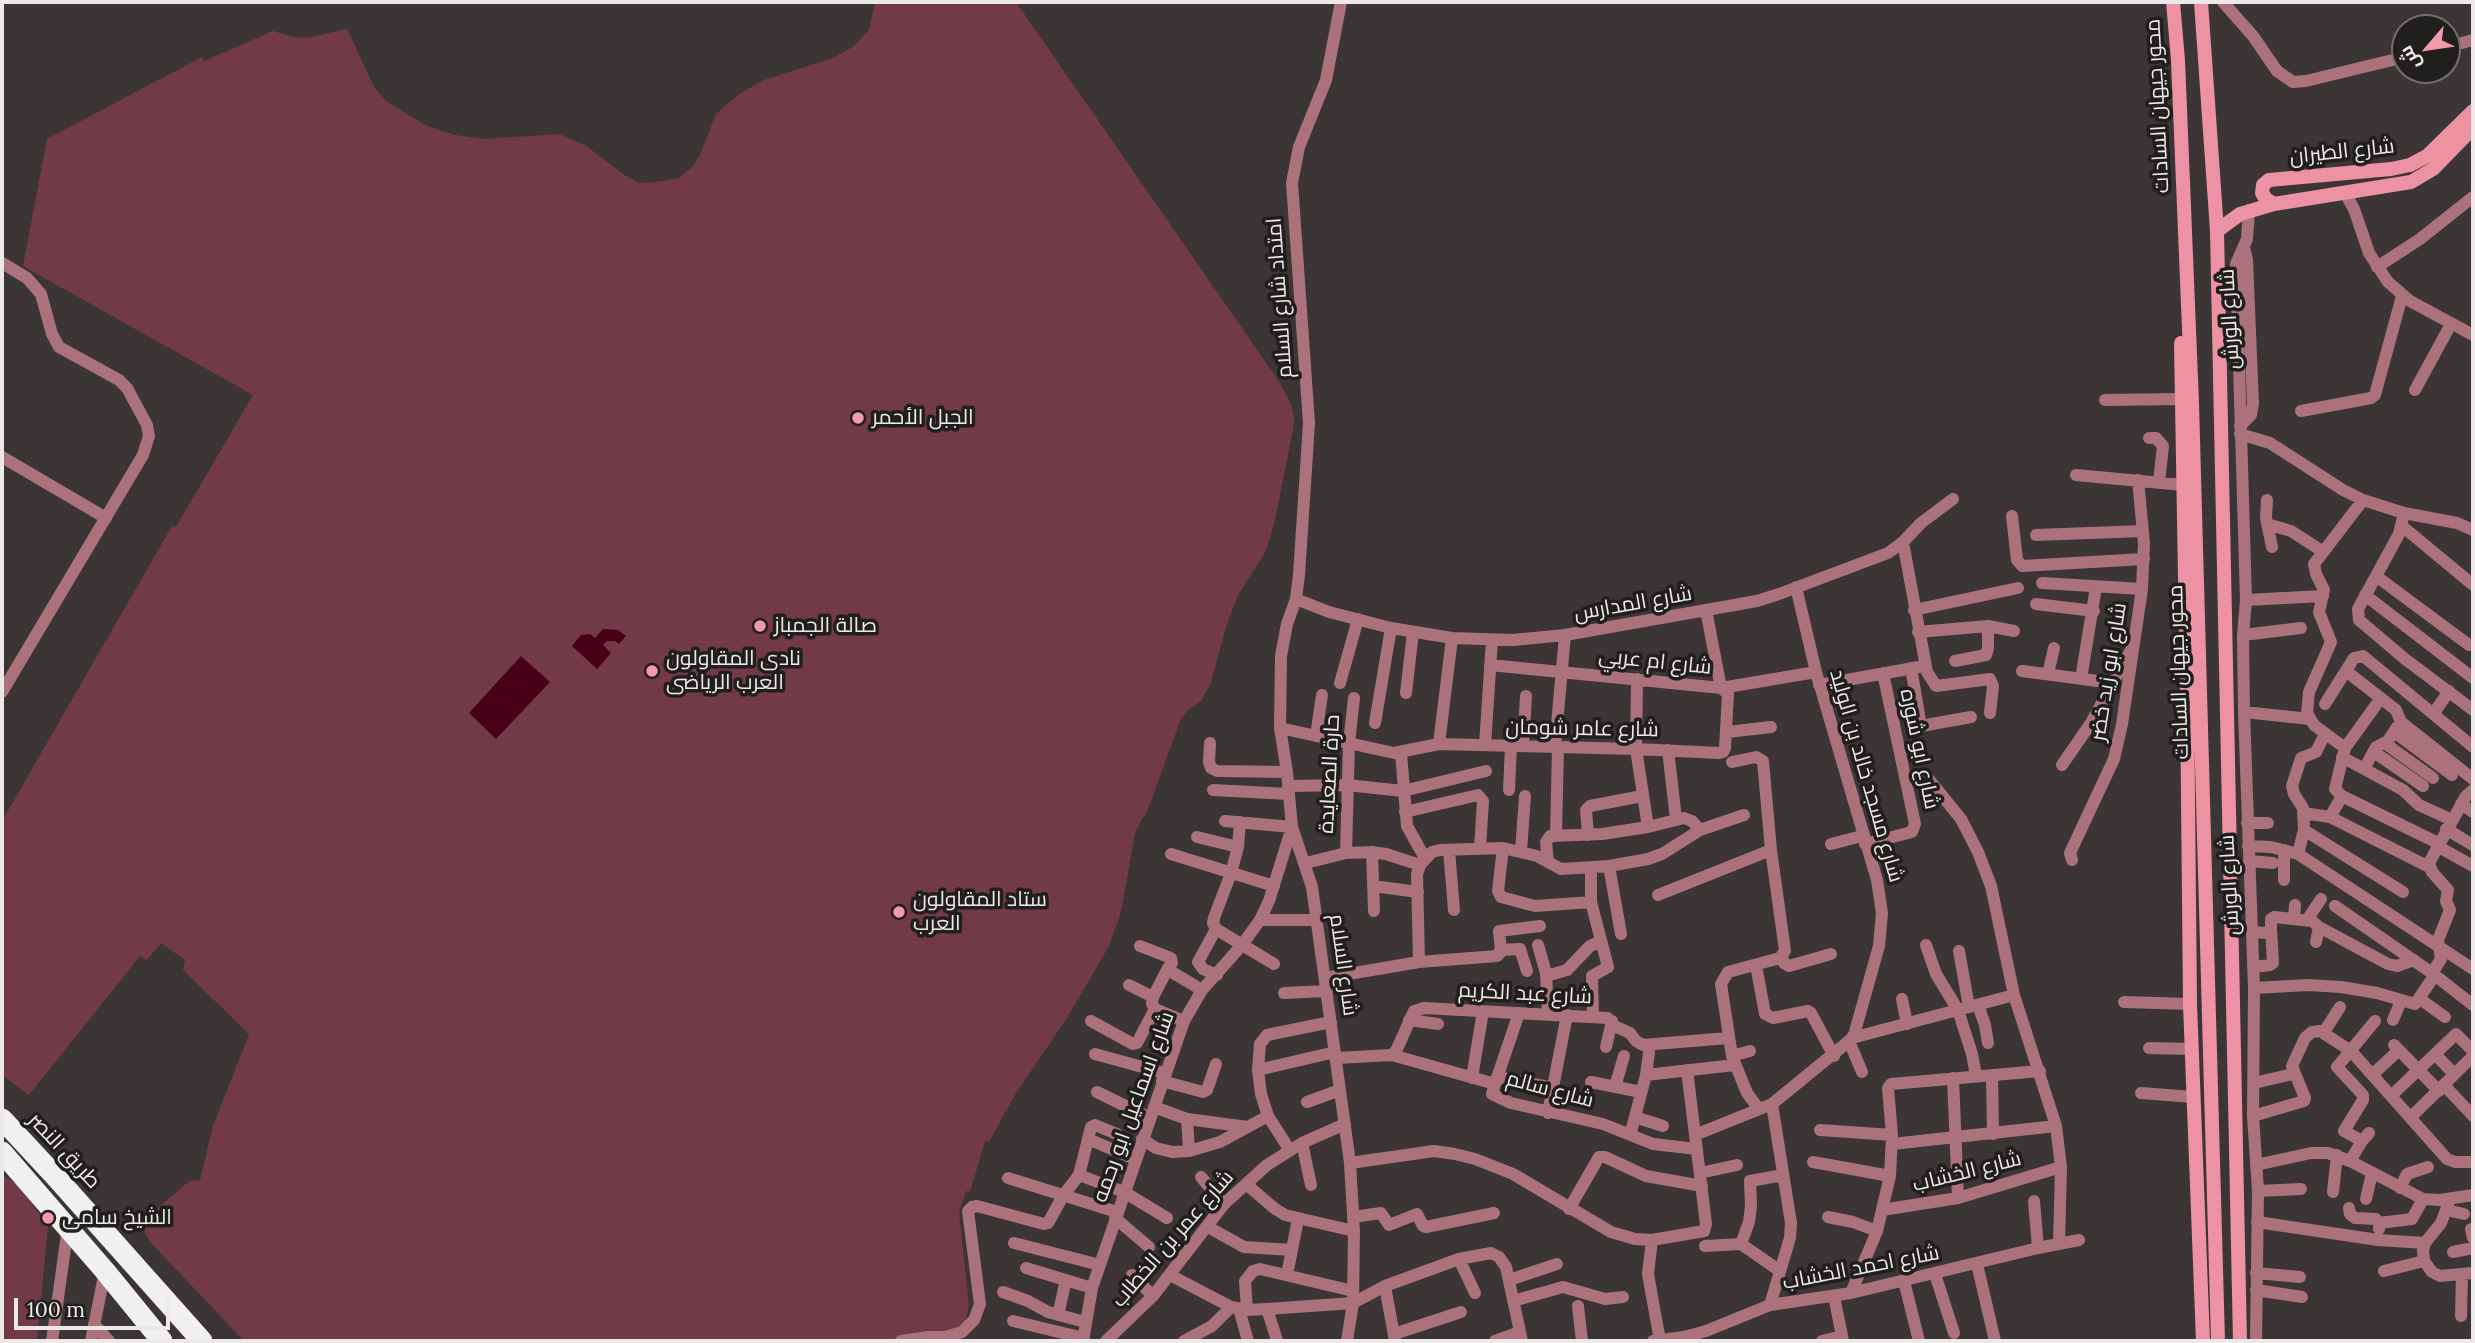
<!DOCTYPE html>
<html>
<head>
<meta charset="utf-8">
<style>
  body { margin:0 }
  #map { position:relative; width:2475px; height:1343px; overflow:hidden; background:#3c3536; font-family:Lora,Cairo,serif }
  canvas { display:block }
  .frame { position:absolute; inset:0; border:4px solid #ede8e9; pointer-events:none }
  .north { position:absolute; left:2391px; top:14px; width:70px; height:70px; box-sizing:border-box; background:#211e1e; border:2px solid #736f6f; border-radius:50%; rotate:241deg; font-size:19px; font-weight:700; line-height:28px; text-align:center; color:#ede8e9 }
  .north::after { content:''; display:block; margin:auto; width:24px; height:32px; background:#f39aaa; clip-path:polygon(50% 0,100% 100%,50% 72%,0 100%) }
  .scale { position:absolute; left:14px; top:1298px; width:156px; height:32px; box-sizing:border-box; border:4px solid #ede8e9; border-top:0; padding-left:9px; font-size:21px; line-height:24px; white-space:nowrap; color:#ede8e9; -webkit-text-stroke:5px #211e1e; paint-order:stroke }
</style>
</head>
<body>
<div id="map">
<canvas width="2475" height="1343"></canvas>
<div class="frame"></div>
<div class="north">ش</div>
<div class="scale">100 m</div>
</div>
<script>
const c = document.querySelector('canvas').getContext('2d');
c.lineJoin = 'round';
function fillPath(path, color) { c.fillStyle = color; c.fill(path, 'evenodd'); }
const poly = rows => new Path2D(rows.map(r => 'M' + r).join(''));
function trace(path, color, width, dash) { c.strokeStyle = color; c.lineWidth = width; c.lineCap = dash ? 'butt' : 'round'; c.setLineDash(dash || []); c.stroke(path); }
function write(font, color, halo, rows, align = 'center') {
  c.font = font + ' Lora,Cairo,serif'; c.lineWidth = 7; c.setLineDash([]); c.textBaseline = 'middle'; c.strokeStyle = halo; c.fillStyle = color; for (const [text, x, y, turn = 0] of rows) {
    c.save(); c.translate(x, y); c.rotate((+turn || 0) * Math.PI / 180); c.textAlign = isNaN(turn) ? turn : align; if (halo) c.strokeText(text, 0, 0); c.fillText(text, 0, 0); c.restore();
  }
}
fillPath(poly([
  [875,2,1016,2,1280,383,1291,404,1294,417,1293,430,1275,520,1266,551,1238,595,1227,624,1210,685,1201,701,1188,710,1181,719,1145,817,1143,817,1135,833,1121,912,1109,946,1067,1018,1016,1093,989,1142,985,1141,970,1192,966,1191,959,1212,969,1307,966,1320,956,1330,903,1336,891,1341,244,1341,151,1243,144,1231,148,1217,184,1185,191,1181,200,1180,213,1126,249,1034,183,970,185,960,161,943,147,960,140,956,29,1095,2,1075,2,821,172,526,176,527,253,395,23,266,47,139,202,57,204,61,273,31,294,37,307,38,347,29,374,87,386,101,427,126,455,135,484,139,559,134,585,145,626,176,639,183,655,182,679,178,693,166,700,155,716,114,739,94,764,80,833,58,854,46,869,30],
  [2,1174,19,1186,48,1226,37,1341,2,1341]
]), '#723a46');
fillPath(poly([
  [603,629,618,630,626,636,619,644,615,641,607,641,603,645,611,653,597,669,572,646,581,635,590,634,595,638],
  [521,656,550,682,496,739,469,713]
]), '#480019');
trace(poly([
  [1341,2,1326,80,1299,147,1292,183,1309,423,1299,575,1296,599,1287,624,1281,656,1280,728,1287,772,1292,827,1312,887,1350,1163,1354,1231,1353,1303,1347,1341],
  [2223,2,2253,36,2277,71,2293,82,2306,81,2405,57],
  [2447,47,2473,40],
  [2345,193,2354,209,2369,253,2388,282,2410,301,2473,335],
  [2249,210,2247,239,2236,264,2246,600,2243,635,2244,712,2254,988,2253,1116,2258,1191,2256,1341],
  [2,263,27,278,41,294,52,334,59,347,119,380,127,388,147,425,149,436,143,455,2,692],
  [2377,267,2420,239,2473,197],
  [2415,390,2451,324],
  [2105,400,2181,399],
  [2301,411,2371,398,2375,395,2402,296],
  [2240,426,2251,415,2253,404,2247,260,2244,247],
  [2240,434,2270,443,2343,490,2363,500,2404,513,2457,523,2473,530],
  [2149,438,2156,438,2163,446,2159,482],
  [2,457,106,518],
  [2076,475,2183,485],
  [2267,500,2266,518,2272,547],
  [2404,513,2399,534,2358,609,2359,620,2405,659,2473,710],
  [2012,516,2017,560,2022,566,2144,559],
  [2267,524,2291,531,2322,551],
  [2402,526,2473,585],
  [2036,535,2143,531],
  [1903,542,1927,672,1936,686,1990,679,1993,686,1990,713],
  [2376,576,2469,645],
  [2042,583,2142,589],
  [2365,595,2473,678],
  [1296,599,1329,612,1391,628,1452,638,1513,640,1565,635,1757,601,1779,594,1888,553,1903,542,1921,523,1953,499],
  [2246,600,2323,596],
  [2036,604,2094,611],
  [1914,610,2018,588],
  [1918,632,1988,626,2014,631],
  [2243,635,2301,628],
  [1955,661,1986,655,1988,648,1988,626],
  [1490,665,1721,688,1816,672],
  [1911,668,1921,726,1971,717],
  [2022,671,2113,683],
  [2346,671,2396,710,2401,722,2473,779],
  [2048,674,2054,648],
  [1637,679,1636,749,1648,827],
  [2081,679,2096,587],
  [1340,683,1358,619],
  [1819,685,1919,667],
  [1406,693,1413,632],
  [2381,698,2345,748,2335,789,2342,796,2438,843],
  [2325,704,2354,658,2363,656,2473,747],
  [2244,712,2310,719],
  [2434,713,2449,691],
  [1375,723,1391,628],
  [1280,728,1394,753,1439,744,1636,749,1719,753,1723,752,1725,748,1728,694,1721,688,1706,610],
  [1727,732,1771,727],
  [2394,732,2452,775],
  [1316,736,1322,695],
  [1210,743,1209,762,1211,768,1217,771,1287,772],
  [1439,744,1452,638],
  [2386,744,2433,778],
  [1485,745,1492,640],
  [1523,746,1526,696],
  [1555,747,1565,635],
  [2345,748,2314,725,2307,713,2309,692,2331,642,2319,612,2324,590,2316,574,2314,564,2363,500],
  [1668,750,1676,819],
  [2374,752,2423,786],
  [1401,753,1407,826,1425,858],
  [2342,757,2403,790,2419,805,2452,820],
  [1732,762,1756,757,1763,761,1771,850,1785,951,1780,958,1728,972,1721,984,1732,1056,1747,1093,1759,1109],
  [2062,765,2091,723,2131,650],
  [2364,769,2376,747,2388,741,2397,727],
  [1927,777,1961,819,1978,852,1991,886,2014,995,2056,1126,2061,1167,2059,1244],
  [1289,786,1347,785,1403,791,1486,771],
  [1213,790,1289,794],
  [1509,790,1511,746],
  [2461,804,2473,812],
  [1405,812,1478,795,1483,801,1480,848],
  [2303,813,2330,817,2342,796],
  [2330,817,2429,867],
  [1240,822,1238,847,1231,873,1214,918,1213,923,1216,929,1274,964],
  [2247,823,2268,823],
  [2446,829,2473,845],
  [2304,830,2403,892],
  [1588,835,1586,810,1590,806,1642,796],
  [1556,836,1558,747],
  [1197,837,1238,847],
  [1831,844,1862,836],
  [1865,844,1912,832,1915,824,1883,673],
  [2248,846,2271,847,2298,854,2473,969],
  [2437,846,2473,866],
  [1503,848,1498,891,1501,897,1535,906,1591,902],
  [1449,850,1454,910],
  [1521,851,1525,796],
  [1372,852,1374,911],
  [1346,853,1349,743,1354,698],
  [1171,854,1274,886],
  [2298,854,2304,830,2303,808,2294,794,2292,786,2301,758,2316,752,2325,734],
  [2072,860,2070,853,2114,759,2122,724,2142,589,2144,543,2138,480],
  [2249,861,2273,863],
  [1548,862,1546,842,1550,836,1602,834,1648,827,1684,818,1692,821,1700,830],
  [1306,863,1346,853,1372,852,1386,854,1420,865],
  [1609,866,1621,934],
  [1591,868,1591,902,1608,967,1592,976,1593,1016],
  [2284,880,2284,850],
  [1373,886,1418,892],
  [1658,895,1771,850],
  [2335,906,2432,973,2473,1005],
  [2294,919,2295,905],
  [1260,920,1317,920],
  [2307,920,2321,899],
  [2319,927,2388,964,2397,966,2414,960],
  [1216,929,1198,962,1203,969,1217,975],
  [2252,932,2267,933,2271,929,2271,919,2274,917,2312,921,2319,927,2316,942],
  [1538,945,1546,973,1548,1014],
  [1926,945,1936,974,1958,1010,1972,1054,1976,1076],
  [1140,946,1171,958,1172,963,1168,968,1170,971,1202,990],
  [1500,950,1520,949,1527,971],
  [1959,951,1969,1007],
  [1782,957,1784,963,1789,966,1831,954],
  [1419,962,1417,874,1420,865,1432,852,1440,850,1503,848,1537,856,1561,869,1609,866,1648,859,1662,854,1700,830,1744,815],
  [1756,965,1765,1014,1773,1018,1808,1011,1811,1013,1834,1056],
  [2253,967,2270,965,2273,963,2271,929],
  [2432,973,2441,959,2438,940,2450,910,2446,901,2448,890,2432,872,2429,863,2466,796,2473,790],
  [1546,976,1567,970,1590,946,1601,941],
  [1325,978,1419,962,1497,956,1501,952,1499,931,1540,926],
  [1129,985,1153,997],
  [2254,988,2308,985,2341,987,2377,993,2415,1004,2435,975],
  [1284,993,1327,991],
  [1902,999,1907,1024],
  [2420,999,2445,1017],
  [2124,1002,2190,1004],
  [1978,1005,1985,1025,1988,1043],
  [1155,1009,1152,1004,1153,997,1168,968],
  [1155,1009,1184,1021],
  [1409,1020,1438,1024],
  [2393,1020,2401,1001],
  [1091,1021,1133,1044,1137,1043,1155,1009],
  [2324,1032,2340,1007],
  [1852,1038,2014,995],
  [1849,1041,1862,1072],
  [2394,1045,2439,1091],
  [1606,1047,1612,1021],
  [2149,1048,2191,1049],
  [1095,1054,1164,1073],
  [2435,1054,2454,1074],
  [1392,1055,1495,1084,1492,1094,1511,1103,1603,1124,1653,1144,1697,1149],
  [1732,1056,1750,1051],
  [1336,1058,1392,1055,1397,1049,1414,1011,1424,1008,1608,1018,1614,1026,1630,1033,1636,1041,1643,1045,1728,1038],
  [1258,1070,1335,1052],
  [2373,1074,2399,1050],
  [1646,1075,1735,1065],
  [1992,1075,1993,1134],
  [1497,1077,1554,1088],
  [1472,1078,1483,1011],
  [1953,1078,1958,1198],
  [1162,1081,1203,1092,1207,1090,1216,1064],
  [1591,1082,1641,1092],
  [2254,1083,2293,1074],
  [1495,1084,1519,1013],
  [2444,1085,2473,1116],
  [1615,1087,1624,1056],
  [1097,1092,1150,1118],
  [2141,1093,2193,1097],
  [2392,1095,2456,1034,2473,1051],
  [1307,1102,1340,1090],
  [1154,1107,1187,1119,1248,1127],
  [1548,1113,1567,1015],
  [2253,1116,2304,1101,2305,1098,2292,1066,2305,1038,2312,1032,2320,1031,2351,1051,2447,1159,2455,1162,2473,1162],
  [1635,1117,1663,1126],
  [2411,1117,2473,1056],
  [1187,1119,1189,1151],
  [1820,1130,1892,1135],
  [1628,1134,1632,1128,1646,1075,1650,1045],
  [1695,1135,1772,1104,1849,1041,1854,1035,1879,946,1882,913,1877,880,1816,672,1796,587],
  [1088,1139,1135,1159],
  [1142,1139,1156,1148,1172,1152,1189,1151,1220,1142,1268,1116],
  [2362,1141,2344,1131,2363,1100,2363,1095,2337,1067,2375,1021],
  [1302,1143,1311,1185],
  [1892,1144,2056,1126],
  [1289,1149,1268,1116,1261,1094,1258,1070,1260,1044,1267,1035,1331,1022],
  [2350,1161,2362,1141,2369,1133],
  [1813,1162,1890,1176],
  [1350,1163,1434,1151,1455,1154,1475,1159,1513,1174,1611,1232,1635,1239,1652,1240,1704,1231,1706,1224,1687,1070],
  [2256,1165,2311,1153,2328,1153,2350,1161,2423,1199,2440,1200,2473,1195],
  [1700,1173,1737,1165],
  [1079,1175,1124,1192,1167,1218],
  [1201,1177,1224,1204],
  [1008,1178,1117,1212],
  [1246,1184,1274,1208,1285,1215,1354,1231],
  [2400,1188,2407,1174,2428,1167],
  [2258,1191,2301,1189],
  [2333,1192,2337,1155],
  [2366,1199,2372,1173],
  [2450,1199,2441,1223,2425,1243,2423,1250,2424,1261,2432,1272,2440,1276,2473,1273],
  [2034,1201,2038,1248],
  [2349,1208,2350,1214,2355,1218,2376,1219,2379,1223,2379,1229],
  [1569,1209,1599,1157,1605,1157,1646,1176,1702,1186],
  [1882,1210,1958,1198,2061,1167],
  [2446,1210,2464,1214],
  [1353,1217,1381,1213,1389,1225,1417,1214,1423,1226,1426,1227,1494,1213],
  [1828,1217,1853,1222,1877,1231],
  [1115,1218,1149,1247],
  [2257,1222,2378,1240,2425,1243],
  [2379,1223,2412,1219,2423,1199],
  [1208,1227,1244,1247,1292,1250],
  [2471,1229,2473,1238],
  [1652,1240,1648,1274,1660,1341],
  [1014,1243,1100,1265],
  [1741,1244,1749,1222,1751,1206,1750,1181,1783,1175],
  [1705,1246,1741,1244,1780,1271],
  [2453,1252,2473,1248],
  [1459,1259,1475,1293],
  [1977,1264,1995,1341],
  [1026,1268,1092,1288],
  [2384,1271,2424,1261],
  [2256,1273,2300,1277],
  [1935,1274,1954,1333],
  [1132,1275,1153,1296],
  [1170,1275,1231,1307,1247,1310,1267,1309,1353,1303,1385,1286,1459,1259,1491,1253,1499,1257,1506,1267,1522,1341],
  [1287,1275,1298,1219],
  [1509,1280,1557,1264],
  [1904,1281,1919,1341],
  [1385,1286,1395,1341],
  [2256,1290,2302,1297],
  [1003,1292,1028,1301,1048,1312,1085,1322],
  [1851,1293,1877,1231,1890,1176,1892,1135,1888,1088,1891,1084,2040,1071],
  [1834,1296,1843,1341],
  [1513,1301,1563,1287,1605,1299,1623,1297],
  [1770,1305,1790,1238,1791,1223,1772,1104],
  [1578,1306,1582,1341],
  [1239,1309,1248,1341],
  [1267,1309,1277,1340],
  [1247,1310,1245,1281,1253,1271,1260,1269,1353,1291],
  [1058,1315,1066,1280],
  [2461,1316,2462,1275],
  [1013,1321,1084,1338],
  [94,1324,109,1341],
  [1394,1334,1461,1312],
  [52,1341,68,1227],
  [91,1341,105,1271],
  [901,1341,928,1337,945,1337,962,1332,974,1320,980,1304,968,1211,972,1207,977,1206,1044,1224,1048,1223,1063,1196,1079,1175,1091,1127,1095,1125,1117,1134],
  [1083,1341,1092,1288,1184,1021,1202,990,1242,945,1260,920,1269,901,1292,827,1225,821],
  [1106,1341,1153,1296,1224,1204,1267,1165,1302,1143,1345,1124],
  [1184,1341,1212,1326,1231,1307],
  [1495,1341,1520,1332],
  [1653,1341,1684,1337,1706,1331,1770,1305,1851,1293,2038,1248,2079,1240],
  [1822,1341,1842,1336]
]), '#ac727c', 12);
trace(poly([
  [2173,2,2178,60,2192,403,2218,1341],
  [2201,2,2217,231,2240,1341],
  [2274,204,2266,199,2262,193,2263,185,2269,180,2391,169,2410,165,2427,156,2473,111],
  [2217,231,2240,214,2274,204,2411,182,2433,169,2473,128],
  [2181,343,2187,694,2190,1004,2203,1341]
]), '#ed92a3', 14);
trace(poly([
  [2,1119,55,1176,202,1341],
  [2,1152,105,1271,162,1341]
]), '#f0f0f0', 21);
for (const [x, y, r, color] of [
  [858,418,7,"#f39aaa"],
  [760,626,7,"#f39aaa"],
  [652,671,7,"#f39aaa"],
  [899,912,7,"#f39aaa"],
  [48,1218,7,"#f39aaa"]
]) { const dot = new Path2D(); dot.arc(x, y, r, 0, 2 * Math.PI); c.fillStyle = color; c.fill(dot); trace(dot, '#211e1e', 2.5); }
write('21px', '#ede8e9', '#211e1e', [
  ["محور جيهان السادات",2158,106,-93],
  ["شارع الطيران",2342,152,-6],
  ["امتداد شارع السلام",1280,298,-94],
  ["شارع الورش",2230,319,-93],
  ["شارع المدارس",1633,604,-10],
  ["شارع ام عربي",1655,662,6],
  ["شارع ابو زيد خضر",2109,672,-81],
  ["محور جيهان السادات",2179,672,-92],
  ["شارع عامر شومان",1582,729,1],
  ["شارع ابو شوره",1919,749,78],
  ["حارة الصعايدة",1330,774,-87],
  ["شارع مسجد خالد بن الوليد",1866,776,74],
  ["شارع الورش",2230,885,-93],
  ["شارع السلام",1343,965,82],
  ["شارع عبد الكريم",1525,994,3],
  ["شارع سالم",1550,1090,15],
  ["شارع اسماعيل ابو رحمه",1134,1107,-70],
  ["طريق النصر",64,1151,47],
  ["شارع الخشاب",1967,1172,-14],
  ["شارع عمر بن الخطاب",1173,1239,-49],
  ["شارع احمد الخشاب",1861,1268,-11]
]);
write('21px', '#ede8e9', '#211e1e', [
  ["الجبل الأحمر",872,418],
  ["صالة الجمباز",774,626],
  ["نادى المقاولون",666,659],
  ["العرب الرياضى",666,683],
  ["ستاد المقاولون",913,900],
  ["العرب",913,924],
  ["الشيخ سامى",62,1218]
], 'left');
</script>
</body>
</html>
